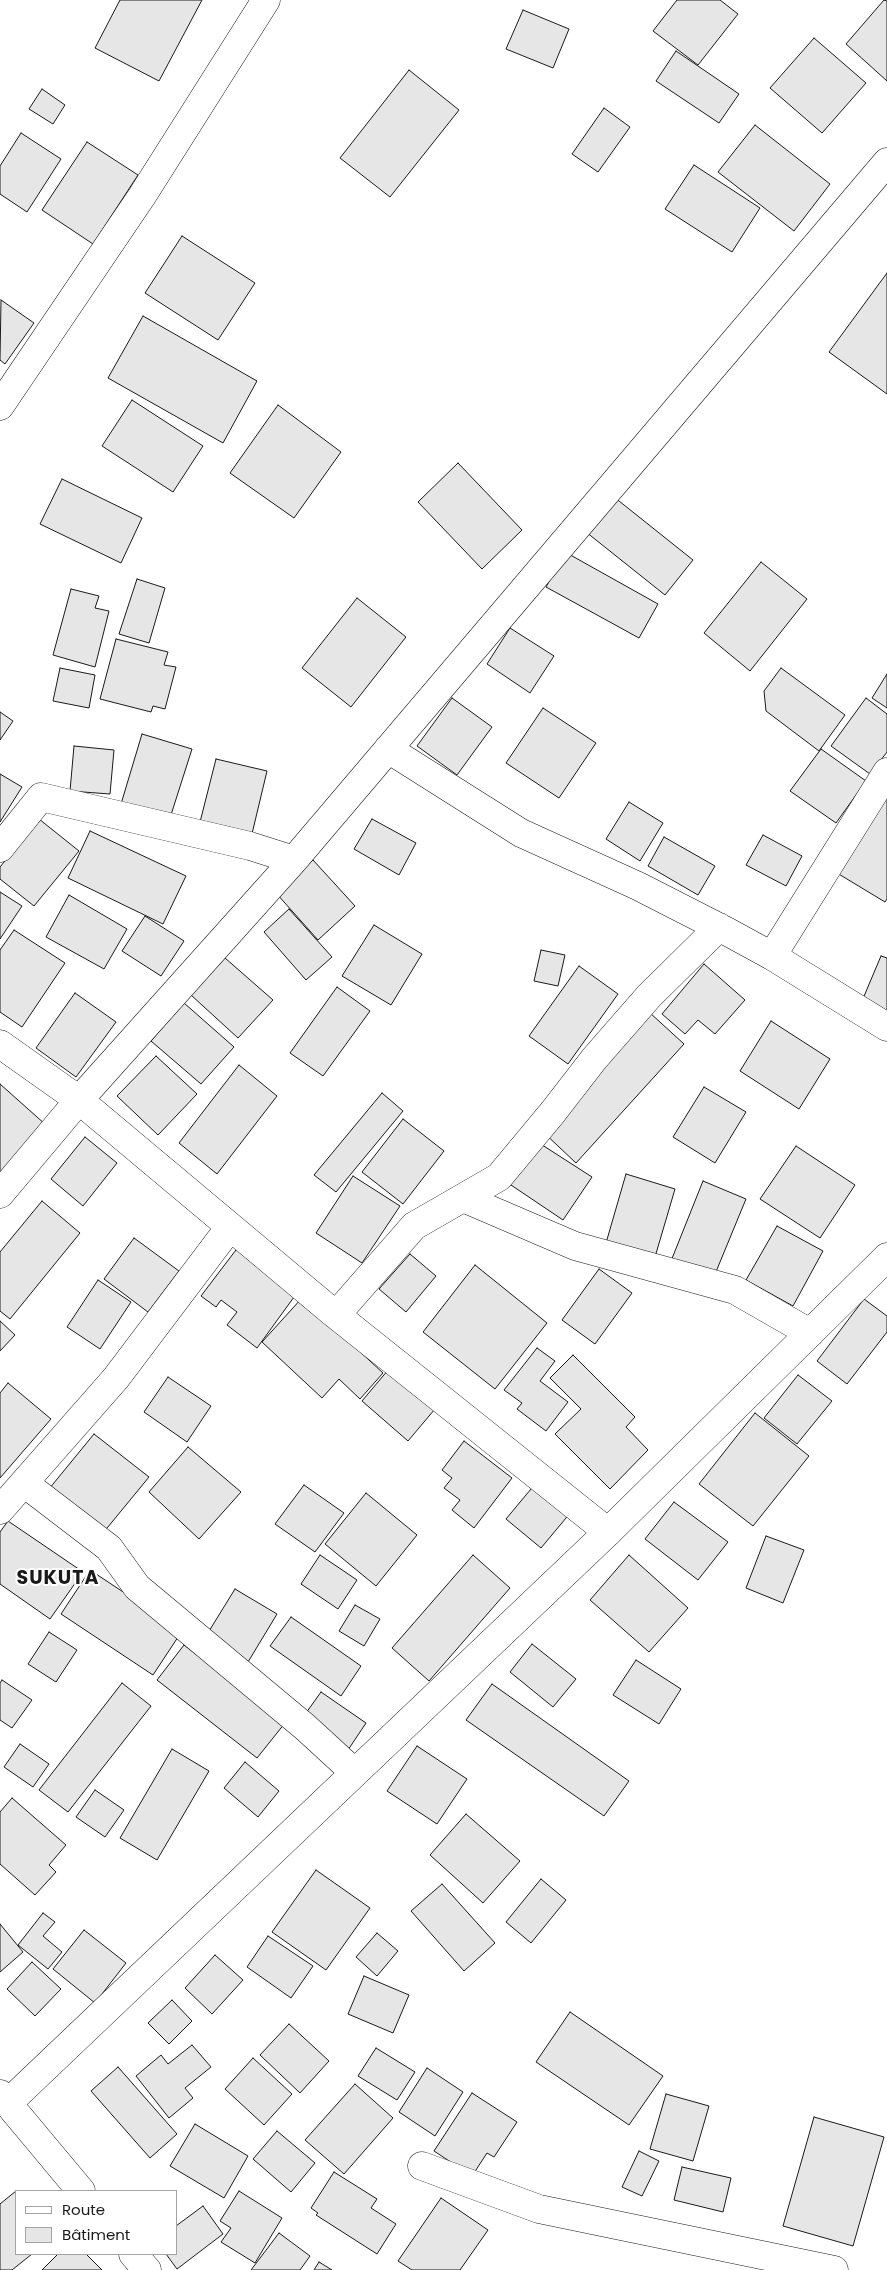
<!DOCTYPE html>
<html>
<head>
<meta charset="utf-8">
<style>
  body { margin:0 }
  #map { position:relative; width:887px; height:2270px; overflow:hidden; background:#fff; font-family:Poppins,sans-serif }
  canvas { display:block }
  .legend { position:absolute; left:15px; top:2190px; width:162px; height:65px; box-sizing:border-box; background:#fff; border:1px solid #a3a3a3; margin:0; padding:6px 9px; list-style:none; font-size:15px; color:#1a1a1a }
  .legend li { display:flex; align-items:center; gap:10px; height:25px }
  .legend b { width:25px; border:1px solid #a3a3a3 }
</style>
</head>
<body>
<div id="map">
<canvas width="887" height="2270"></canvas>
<ul class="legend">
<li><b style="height:6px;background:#fff"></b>Route</li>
<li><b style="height:14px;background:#e6e6e6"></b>Bâtiment</li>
</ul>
</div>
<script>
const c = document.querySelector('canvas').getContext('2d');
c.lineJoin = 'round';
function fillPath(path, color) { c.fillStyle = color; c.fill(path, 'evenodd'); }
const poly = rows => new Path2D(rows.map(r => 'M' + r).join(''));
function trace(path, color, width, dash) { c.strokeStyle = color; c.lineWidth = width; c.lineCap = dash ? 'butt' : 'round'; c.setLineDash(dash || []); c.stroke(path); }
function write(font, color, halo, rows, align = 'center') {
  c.font = font + ' Poppins,sans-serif'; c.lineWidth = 4; c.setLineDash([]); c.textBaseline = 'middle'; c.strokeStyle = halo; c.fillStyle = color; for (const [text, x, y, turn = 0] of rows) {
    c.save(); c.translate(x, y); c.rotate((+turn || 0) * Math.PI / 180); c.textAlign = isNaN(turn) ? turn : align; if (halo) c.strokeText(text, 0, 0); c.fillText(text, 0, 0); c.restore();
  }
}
const building = poly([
  [120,0,202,0,159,81,95,48,120,0],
  [677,0,720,0,738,14,698,65,653,31,677,0],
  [884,0,887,1,887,81,846,44,884,0],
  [523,10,569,29,553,68,506,49,523,10],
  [814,38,866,83,822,133,770,88,814,38],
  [676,51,739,94,719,123,656,81,676,51],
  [409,70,459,110,390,197,340,158,409,70],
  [42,89,65,105,53,124,29,109,42,89],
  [604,108,630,127,598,172,572,154,604,108],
  [755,125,830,184,794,231,718,172,755,125],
  [21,133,61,159,27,212,0,194,0,166,21,133],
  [87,142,138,175,93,244,42,210,87,142],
  [694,165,760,208,732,252,665,209,694,165],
  [182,236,255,283,218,340,145,293,182,236],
  [887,273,887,394,829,352,887,273],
  [1,300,34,323,5,364,0,360,1,300],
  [143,316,257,381,223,443,108,378,143,316],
  [132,400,203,446,173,492,102,446,132,400],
  [278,405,341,452,294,518,230,473,278,405],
  [458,463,522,530,482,569,418,502,458,463],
  [62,479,142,518,121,563,40,524,62,479],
  [614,497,693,560,665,595,586,532,614,497],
  [565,552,658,604,639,638,546,587,565,552],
  [761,562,807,599,750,671,704,633,761,562],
  [137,579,165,588,149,643,119,634,137,579],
  [71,589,99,596,95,608,109,611,95,667,53,655,71,589],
  [357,598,406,637,351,707,302,668,357,598],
  [510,628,554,656,530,693,487,664,510,628],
  [116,639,168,652,164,665,176,667,165,709,153,706,151,712,100,699,116,639],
  [60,668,95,675,89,708,53,701,60,668],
  [781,668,845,715,819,751,766,711,764,691,781,668],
  [887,674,887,708,872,698,887,674],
  [452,698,492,727,457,775,417,746,452,698],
  [866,698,887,714,887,752,870,774,831,746,866,698],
  [543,708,596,743,559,798,506,763,543,708],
  [0,712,13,721,0,740,0,712],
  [142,734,192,749,170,818,121,804,142,734],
  [74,746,114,750,110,794,70,791,74,746],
  [821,749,866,781,836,823,790,791,821,749],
  [216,759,267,771,251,838,199,826,216,759],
  [0,774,22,787,0,822,0,774],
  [887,790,887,899,885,902,837,873,887,790],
  [629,802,663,823,640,861,606,839,629,802],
  [39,819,79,851,34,906,0,879,0,867,39,819],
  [372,819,416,843,399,875,354,849,372,819],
  [90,831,186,876,163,924,68,878,90,831],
  [763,835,802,856,786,886,746,865,763,835],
  [664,837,715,866,698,895,648,866,664,837],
  [313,860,355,906,318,940,276,893,313,860],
  [0,892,22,906,0,939,0,892],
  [69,895,127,929,104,969,46,937,69,895],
  [289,909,332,957,306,980,264,932,289,909],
  [145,916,184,941,161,976,122,951,145,916],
  [374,925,422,954,391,1005,342,976,374,925],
  [14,930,65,963,22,1027,0,1012,0,950,14,930],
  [541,950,565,955,558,986,534,981,541,950],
  [881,956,887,958,887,1011,862,1001,881,956],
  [225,958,273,1000,238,1038,191,995,225,958],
  [704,964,745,1000,715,1034,698,1020,685,1034,662,1014,704,964],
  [579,966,618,994,568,1064,529,1036,579,966],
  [337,987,370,1011,323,1076,290,1053,337,987],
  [75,993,116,1022,76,1077,36,1048,75,993],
  [184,1003,234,1047,201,1084,151,1041,184,1003],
  [649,1012,684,1044,576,1163,541,1130,649,1012],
  [771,1021,830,1059,799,1109,740,1071,771,1021],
  [156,1056,197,1094,158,1135,117,1096,156,1056],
  [239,1065,277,1096,217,1174,179,1143,239,1065],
  [0,1084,46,1125,0,1174,0,1084],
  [704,1087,746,1112,715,1163,673,1137,704,1087],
  [382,1093,403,1111,336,1192,314,1175,382,1093],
  [403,1119,444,1151,403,1204,362,1172,403,1119],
  [85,1137,117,1163,83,1206,51,1179,85,1137],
  [536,1141,592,1177,563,1220,508,1183,536,1141],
  [796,1146,855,1185,820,1238,760,1199,796,1146],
  [626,1174,675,1189,655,1257,606,1243,626,1174],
  [353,1176,400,1206,362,1263,316,1233,353,1176],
  [703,1181,746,1199,713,1279,671,1261,703,1181],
  [42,1201,80,1233,10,1319,0,1311,0,1252,42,1201],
  [777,1226,823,1251,793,1306,746,1280,777,1226],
  [134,1238,179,1271,148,1312,104,1279,134,1238],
  [242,1242,302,1286,257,1348,227,1325,237,1312,221,1300,216,1307,201,1296,242,1242],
  [410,1254,436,1276,406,1312,379,1289,410,1254],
  [475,1265,547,1323,495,1389,423,1332,475,1265],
  [599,1269,632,1293,595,1344,562,1320,599,1269],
  [98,1280,131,1302,100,1349,67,1327,98,1280],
  [302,1298,383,1373,360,1399,339,1379,322,1398,262,1342,302,1298],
  [864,1299,887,1316,887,1332,847,1384,817,1361,864,1299],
  [0,1321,15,1335,0,1351,0,1321],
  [537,1348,555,1361,540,1381,568,1402,546,1431,517,1409,522,1403,504,1390,537,1348],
  [573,1355,635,1417,626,1427,648,1450,610,1489,555,1434,581,1409,550,1378,573,1355],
  [394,1363,440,1403,408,1441,362,1401,394,1363],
  [798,1375,832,1401,797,1444,764,1418,798,1375],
  [168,1377,211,1406,187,1442,144,1412,168,1377],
  [8,1383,51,1419,0,1478,0,1393,8,1383],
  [755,1413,809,1456,753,1526,699,1484,755,1413],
  [94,1434,149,1477,103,1533,49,1489,94,1434],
  [464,1441,512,1478,474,1528,452,1510,460,1500,444,1488,452,1478,442,1470,464,1441],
  [188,1447,241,1492,199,1539,149,1492,188,1447],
  [536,1483,571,1512,541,1548,506,1519,536,1483],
  [304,1485,344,1513,315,1552,275,1524,304,1485],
  [366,1493,417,1535,376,1586,325,1544,366,1493],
  [674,1502,728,1542,698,1580,645,1539,674,1502],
  [8,1521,83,1572,50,1619,0,1584,0,1532,8,1521],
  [766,1536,804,1550,783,1603,746,1588,766,1536],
  [320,1555,357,1580,338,1609,301,1584,320,1555],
  [473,1555,510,1588,429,1681,392,1648,473,1555],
  [629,1555,688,1608,649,1652,590,1600,629,1555],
  [90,1570,182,1631,153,1675,61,1614,90,1570],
  [235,1589,277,1614,248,1662,206,1636,235,1589],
  [355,1605,380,1619,364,1646,339,1631,355,1605],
  [291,1617,361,1666,341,1696,270,1646,291,1617],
  [49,1632,77,1650,56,1682,28,1664,49,1632],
  [532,1644,576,1679,553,1707,510,1672,532,1644],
  [184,1645,285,1723,257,1758,157,1680,184,1645],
  [636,1660,681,1689,659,1724,613,1695,636,1660],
  [2,1680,32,1700,12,1728,0,1720,0,1683,2,1680],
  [122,1683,151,1706,68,1812,39,1790,122,1683],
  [492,1684,629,1781,604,1816,466,1720,492,1684],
  [321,1692,366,1723,346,1753,301,1720,321,1692],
  [20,1744,49,1764,33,1787,4,1767,20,1744],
  [417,1746,467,1779,437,1824,387,1791,417,1746],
  [172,1749,209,1771,157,1860,120,1838,172,1749],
  [245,1762,279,1791,258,1817,224,1788,245,1762],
  [95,1790,124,1810,105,1837,76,1817,95,1790],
  [12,1798,66,1845,49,1865,56,1872,35,1895,0,1864,0,1812,12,1798],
  [466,1814,520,1861,483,1903,430,1855,466,1814],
  [316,1870,370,1908,326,1970,272,1932,316,1870],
  [541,1879,566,1900,531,1943,506,1922,541,1879],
  [442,1884,495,1943,464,1971,411,1911,442,1884],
  [43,1913,55,1922,43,1936,62,1952,48,1969,18,1945,43,1913],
  [0,1924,23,1952,0,1972,0,1924],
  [84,1930,126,1963,95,2003,53,1969,84,1930],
  [377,1933,398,1951,377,1976,356,1957,377,1933],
  [268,1936,313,1966,291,1998,247,1967,268,1936],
  [215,1955,243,1980,212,2014,185,1988,215,1955],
  [32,1962,61,1989,35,2016,7,1989,32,1962],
  [364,1976,409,1995,393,2033,348,2014,364,1976],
  [172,2000,192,2021,169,2044,148,2023,172,2000],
  [570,2012,663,2076,629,2125,536,2062,570,2012],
  [289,2024,329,2061,300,2093,260,2055,289,2024],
  [192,2045,211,2067,185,2088,193,2098,169,2118,136,2076,161,2055,168,2064,192,2045],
  [376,2048,415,2072,397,2100,358,2076,376,2048],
  [253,2058,292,2094,264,2125,225,2089,253,2058],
  [118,2067,177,2134,150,2158,91,2091,118,2067],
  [427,2068,463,2092,435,2136,399,2112,427,2068],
  [355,2084,393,2118,344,2174,305,2140,355,2084],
  [472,2093,517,2122,494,2157,487,2153,472,2176,434,2151,472,2093],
  [666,2094,709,2106,693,2161,650,2149,666,2094],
  [814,2117,884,2137,853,2246,783,2226,814,2117],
  [195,2124,248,2156,224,2198,170,2166,195,2124],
  [277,2131,315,2163,291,2192,253,2159,277,2131],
  [639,2151,659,2161,642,2196,622,2187,639,2151],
  [682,2167,731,2178,723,2212,674,2200,682,2167],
  [334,2172,377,2199,371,2208,396,2224,377,2254,316,2215,318,2213,311,2208,334,2172],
  [16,2191,16,2254,32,2254,12,2270,0,2270,0,2204,16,2191],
  [239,2191,282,2218,255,2263,221,2242,231,2228,220,2221,239,2191],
  [441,2198,488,2230,460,2270,412,2270,398,2261,441,2198],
  [203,2206,223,2234,177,2269,166,2254,176,2254,176,2226,203,2206],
  [279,2233,310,2256,300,2270,251,2270,279,2233],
  [58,2254,86,2254,102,2270,42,2270,58,2254],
  [319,2262,332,2270,314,2270,319,2262]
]);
fillPath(building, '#e6e6e6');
trace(building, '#1a1a1a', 1);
const minor = poly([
  [0,406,142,196,266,0],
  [388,749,521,833,638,886,728,932,772,956,887,1027],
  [0,848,41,797,250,846,294,860],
  [772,956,887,772],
  [0,1044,79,1100,331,1311,608,1532],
  [0,1194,79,1100,294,860,887,162],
  [463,1198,575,1246,735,1290,810,1333],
  [336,1315,414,1226,499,1177,553,1112,594,1059,649,996,719,927],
  [24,1483,109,1548,137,1587,305,1727,354,1772],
  [0,1510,116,1378,230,1227],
  [422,2166,539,2209,834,2270]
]);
const tertiary = poly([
  [0,2094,81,2191],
  [8,2103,608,1532,887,1257],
  [133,2254,147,2270]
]);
trace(minor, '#1a1a1a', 29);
trace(tertiary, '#1a1a1a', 29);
trace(minor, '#fff', 28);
trace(tertiary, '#fff', 28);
c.letterSpacing = '1px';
write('bold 19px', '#1a1a1a', '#fff', [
  ["SUKUTA",58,1579]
]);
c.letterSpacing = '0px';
</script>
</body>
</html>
